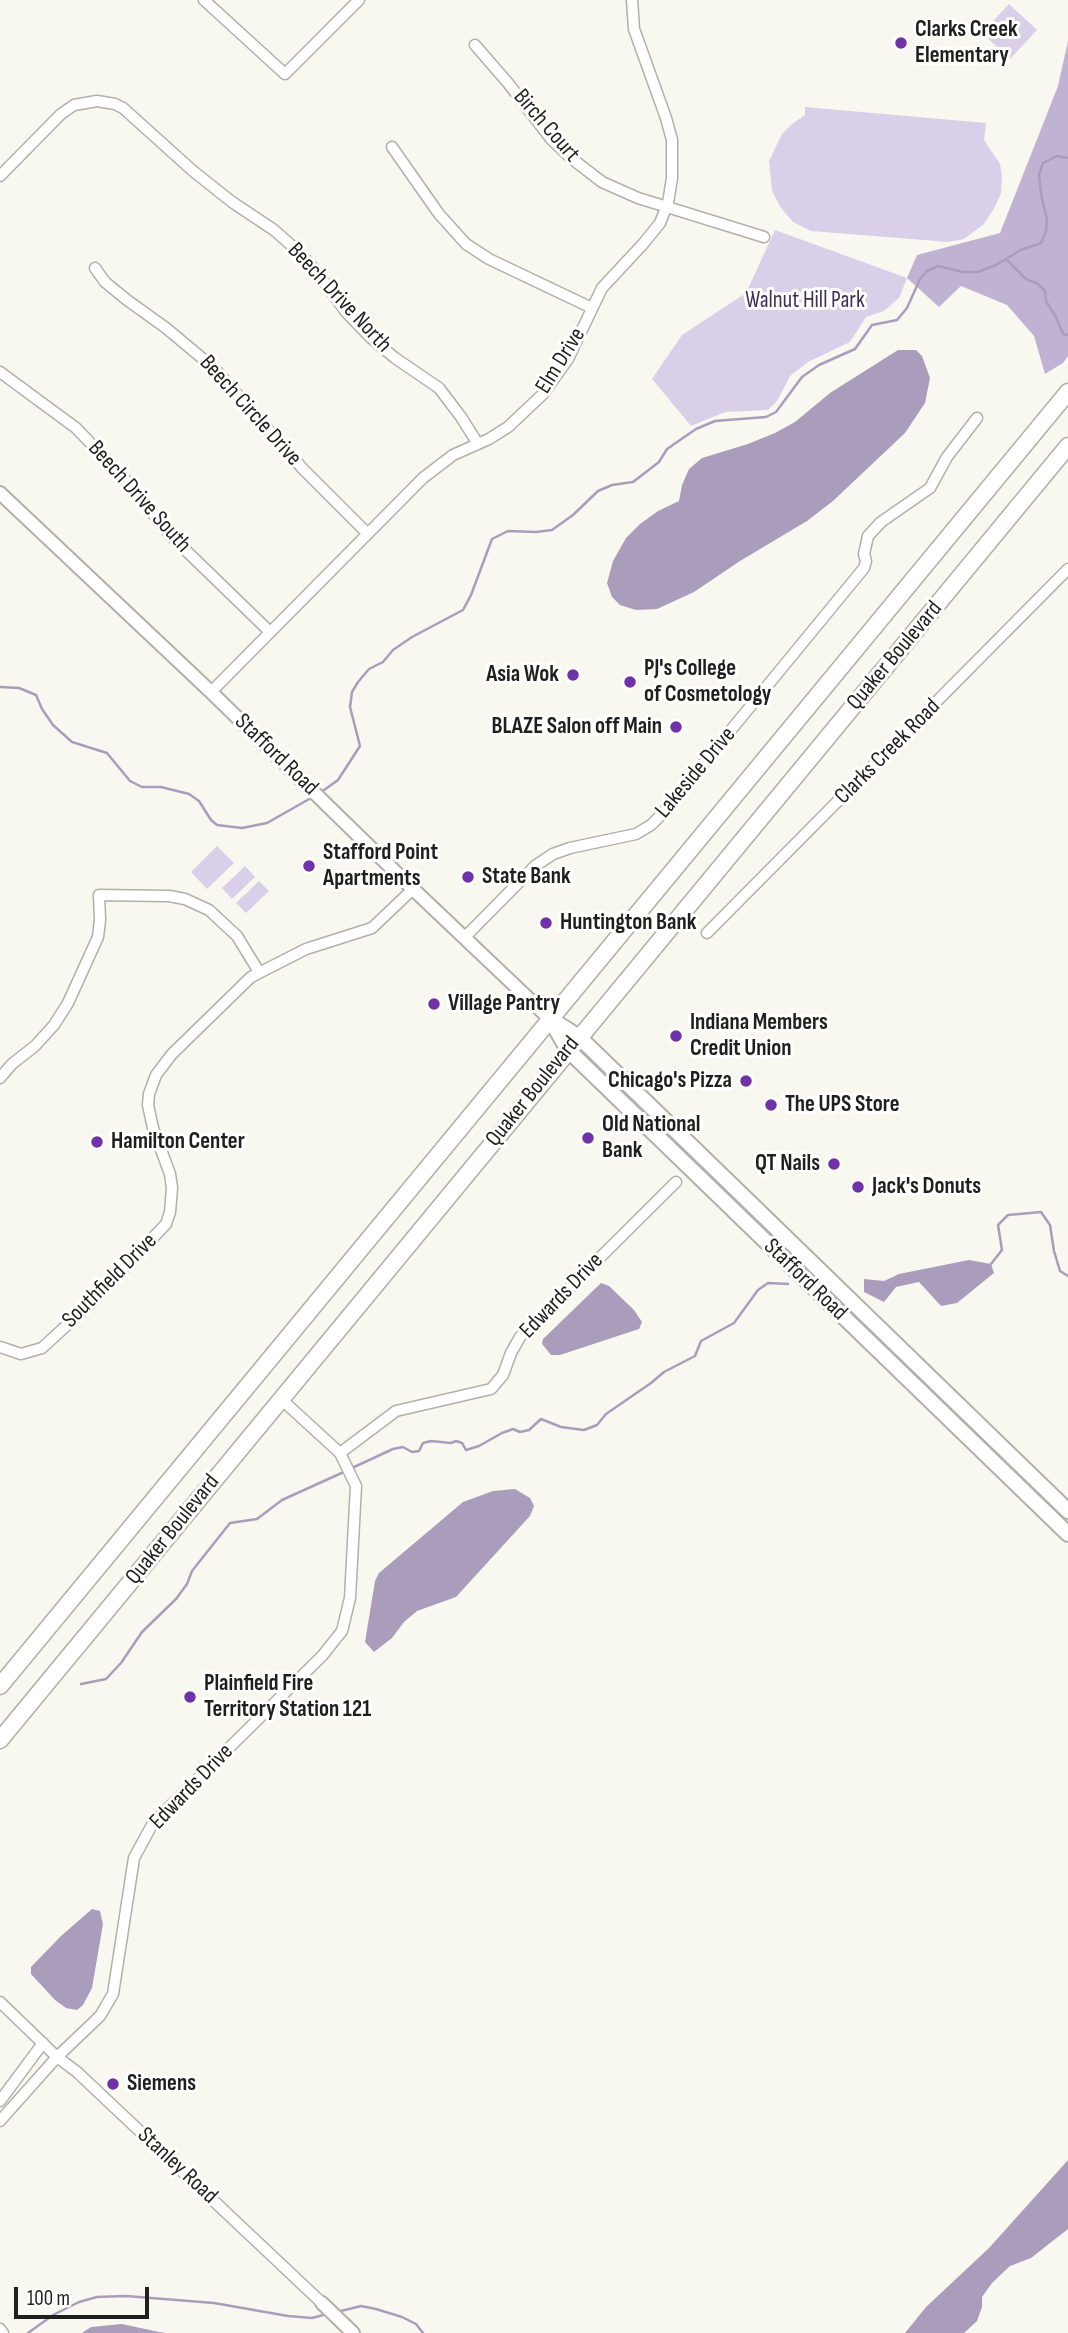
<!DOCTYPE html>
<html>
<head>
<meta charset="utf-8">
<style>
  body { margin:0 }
  #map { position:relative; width:1068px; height:2333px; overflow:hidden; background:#f8f8f1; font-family:"Sofia Sans Condensed",sans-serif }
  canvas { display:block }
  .scale { position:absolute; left:14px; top:2287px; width:135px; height:32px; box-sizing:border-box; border:4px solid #1f1f1d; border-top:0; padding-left:9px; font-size:21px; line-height:24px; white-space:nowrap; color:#1f1f1d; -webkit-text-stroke:5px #fffffe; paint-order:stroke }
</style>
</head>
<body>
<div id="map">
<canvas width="1068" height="2333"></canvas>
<div class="scale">100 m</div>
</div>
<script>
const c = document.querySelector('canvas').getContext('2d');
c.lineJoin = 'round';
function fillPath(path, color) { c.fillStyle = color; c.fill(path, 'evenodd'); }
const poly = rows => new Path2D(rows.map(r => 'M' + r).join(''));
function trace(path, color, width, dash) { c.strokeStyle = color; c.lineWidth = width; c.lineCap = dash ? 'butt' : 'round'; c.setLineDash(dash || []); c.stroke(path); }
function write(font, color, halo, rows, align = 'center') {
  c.font = font + ' "Sofia Sans Condensed",sans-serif'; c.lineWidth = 6; c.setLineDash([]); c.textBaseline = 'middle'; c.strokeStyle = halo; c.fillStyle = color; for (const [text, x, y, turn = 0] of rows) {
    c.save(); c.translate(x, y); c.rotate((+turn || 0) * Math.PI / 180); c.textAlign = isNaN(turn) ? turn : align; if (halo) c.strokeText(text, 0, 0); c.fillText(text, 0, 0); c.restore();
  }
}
fillPath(poly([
  [1009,4,1037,30,1010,59,982,33],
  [805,107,986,123,984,140,1000,164,1002,176,1001,193,995,207,983,225,964,239,949,242,811,231,793,222,781,208,772,191,769,161,782,134,792,124,805,115],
  [775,230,907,278,899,298,884,311,866,317,850,342,808,362,790,376,777,401,768,410,725,412,691,426,652,379,682,335,746,293],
  [217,846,234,863,207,889,191,872],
  [245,866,255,877,232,899,222,888],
  [259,881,269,891,246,913,236,903]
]), '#d9cfe8');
fillPath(poly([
  [1068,41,1068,356,1063,363,1045,374,1034,336,1007,305,961,286,939,307,907,278,917,255,1000,233,1058,86]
]), '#bfb2d2');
fillPath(poly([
  [898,350,916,350,922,356,930,378,925,403,905,433,833,501,807,521,740,561,694,592,657,609,636,610,620,605,612,597,607,583,613,561,626,538,640,524,658,511,679,501,682,485,689,469,702,458,748,444,775,433,795,422,830,393],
  [969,1260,991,1264,994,1273,957,1303,941,1306,919,1282,896,1287,884,1302,864,1292,864,1279,884,1281,899,1274],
  [601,1283,609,1286,634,1310,642,1322,639,1329,560,1355,551,1355,542,1344,543,1339],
  [515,1489,530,1498,534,1506,530,1516,456,1597,417,1611,404,1622,392,1638,374,1652,365,1642,375,1581,379,1573,463,1502,493,1491],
  [92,1909,100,1911,103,1924,92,1988,83,2005,77,2010,66,2008,55,2000,31,1974,31,1967,61,1936],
  [1068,2160,1068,2229,1031,2258,1010,2266,992,2283,982,2297,982,2307,977,2321,964,2333,905,2333,926,2307,989,2248],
  [122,2324,159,2332,166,2333,82,2333,91,2327]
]), '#aa9dbc');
trace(poly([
  [1006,259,1026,279,1038,284,1045,291,1046,301,1056,317,1063,334,1068,335],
  [0,687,19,688,36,695,42,709,53,725,72,742,107,753,130,781,142,787,161,787,189,794,199,801,211,820,217,825,242,828,267,823,311,798],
  [320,793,338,780,360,746,350,707,352,692,358,682,369,669,383,662,393,650,412,637,463,610,471,595,492,539,508,531,536,532,552,530,573,515,598,491,612,485,633,482,659,462,667,449,696,429,715,421,766,417,776,412,802,377,819,365,855,349,872,325,897,320,907,308,920,279,927,271,938,266,963,272,978,272,996,265,1021,250,1041,243,1046,232,1047,220,1041,194,1039,175,1043,163,1057,156,1068,158],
  [991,1264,1002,1250,998,1225,1008,1215,1041,1212,1050,1225,1054,1251,1060,1271,1068,1276],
  [352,1468,393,1449,403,1447,412,1452,419,1451,423,1443,431,1441,451,1443,456,1441,462,1443,466,1450,479,1446,502,1433,513,1429,520,1432,529,1430,541,1419,561,1427,584,1430,597,1425,606,1414,651,1383,664,1372,695,1356,701,1341,734,1323,758,1290,768,1283,788,1284],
  [81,1684,106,1679,121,1663,142,1632,176,1599,187,1584,192,1571,230,1523,257,1519,282,1500,346,1471],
  [337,2312,361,2306,376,2309,402,2317,416,2324,423,2333],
  [28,2333,53,2315,79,2302,97,2297,126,2296,214,2303,288,2316,312,2318,327,2314]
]), '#aa9dbc', 2.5);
const minor = poly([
  [204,0,285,74,359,0],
  [475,45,508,83,551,139,571,158,602,182,638,198,764,237],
  [392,147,439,214,466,244,489,259,592,308],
  [0,176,61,114,74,105,97,101,115,104,123,108,193,171,232,202,274,230,300,253,317,272,346,312,371,338,395,358,439,388,461,417,478,444],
  [95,268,105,282,127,300,166,328,215,369,302,468,367,533],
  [0,372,76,428,123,477,172,537,270,632],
  [211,692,423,478,453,455,489,439,508,427,543,394,568,359,602,288,643,244,660,223,668,203,672,178,672,140,666,118,634,29,632,0],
  [707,933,1068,569],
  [464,938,535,866,553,854,570,848,636,834,651,825,662,814,864,568,866,561,864,554,868,536,881,522,930,488,947,457,977,418],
  [0,1078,12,1064,35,1046,54,1025,68,1003,98,937,100,920,99,895,169,896,185,899,209,910,237,936,259,972],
  [0,1347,21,1354,42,1348,91,1303,166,1224,170,1212,172,1188,170,1174,153,1128,148,1105,149,1094,156,1075,172,1054,251,977,306,949,372,928,413,889],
  [281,1399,340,1453,396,1411,491,1389,503,1375,511,1353,520,1337,676,1182],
  [0,2002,57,2057,77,2072,322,2303],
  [0,2101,43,2043],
  [0,2121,57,2057,100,2016,113,1994,134,1858,153,1823,322,1656,342,1631,350,1598,356,1486,340,1453],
  [0,2329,3,2333]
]);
const tertiary = poly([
  [0,493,211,692,413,889,550,1019],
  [322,2303,353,2333]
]);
const secondary = poly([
  [550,1019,568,1050,1068,1534],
  [552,1020,579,1037,1068,1511]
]);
const primary = poly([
  [0,1686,1068,392],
  [0,1740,1068,446]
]);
trace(minor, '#b1b1aa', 13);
trace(tertiary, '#b1b1aa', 16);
trace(secondary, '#b1b1aa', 18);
trace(primary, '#b1b1aa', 19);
trace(minor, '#fff', 10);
trace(tertiary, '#fff', 12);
trace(secondary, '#fff', 14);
trace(primary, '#fff', 16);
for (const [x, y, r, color] of [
  [901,43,7,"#7032a8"],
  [573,675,7,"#7032a8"],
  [630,682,7,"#7032a8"],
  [676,727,7,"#7032a8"],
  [309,866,7,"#7032a8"],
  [468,877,7,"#7032a8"],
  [546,923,7,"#7032a8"],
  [434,1004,7,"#7032a8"],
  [676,1036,7,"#7032a8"],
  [746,1081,7,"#7032a8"],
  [771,1105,7,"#7032a8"],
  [588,1138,7,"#7032a8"],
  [97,1142,7,"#7032a8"],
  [834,1164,7,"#7032a8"],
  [858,1187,7,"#7032a8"],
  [190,1697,7,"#7032a8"],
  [113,2084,7,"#7032a8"]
]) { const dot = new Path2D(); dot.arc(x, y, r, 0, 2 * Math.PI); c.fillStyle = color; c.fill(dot); trace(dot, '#fffffe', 2.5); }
write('bold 23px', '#1f1f1d', '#fffffe', [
  ["Clarks Creek",915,30],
  ["Elementary",915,56],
  ["PJ's College",644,669],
  ["of Cosmetology",644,695],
  ["Asia Wok",559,675,"right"],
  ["BLAZE Salon off Main",662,727,"right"],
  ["Stafford Point",323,853],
  ["Apartments",323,879],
  ["State Bank",482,877],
  ["Huntington Bank",560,923],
  ["Village Pantry",448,1004],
  ["Indiana Members",690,1023],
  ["Credit Union",690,1049],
  ["Chicago's Pizza",732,1081,"right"],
  ["The UPS Store",785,1105],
  ["Old National",602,1125],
  ["Bank",602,1151],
  ["Hamilton Center",111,1142],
  ["QT Nails",820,1164,"right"],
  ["Jack's Donuts",872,1187],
  ["Plainfield Fire",204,1684],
  ["Territory Station 121",204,1710],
  ["Siemens",127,2084]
], 'left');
write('23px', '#1f1f1d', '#fffffe', [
  ["Birch Court",546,126,49],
  ["Beech Drive North",339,298,47],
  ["Elm Drive",561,361,-58],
  ["Beech Circle Drive",250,411,48],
  ["Beech Drive South",139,497,48],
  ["Quaker Boulevard",895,656,-50],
  ["Clarks Creek Road",888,752,-45],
  ["Stafford Road",276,755,44],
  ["Lakeside Drive",696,773,-50],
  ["Quaker Boulevard",533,1092,-51],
  ["Stafford Road",805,1280,44],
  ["Southfield Drive",110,1281,-45],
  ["Edwards Drive",562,1296,-46],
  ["Quaker Boulevard",173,1530,-51],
  ["Edwards Drive",192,1787,-46],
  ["Stanley Road",177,2166,43]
]);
write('23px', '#412d58', '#fffffe', [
  ["Walnut Hill Park",805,301]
]);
</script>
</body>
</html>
